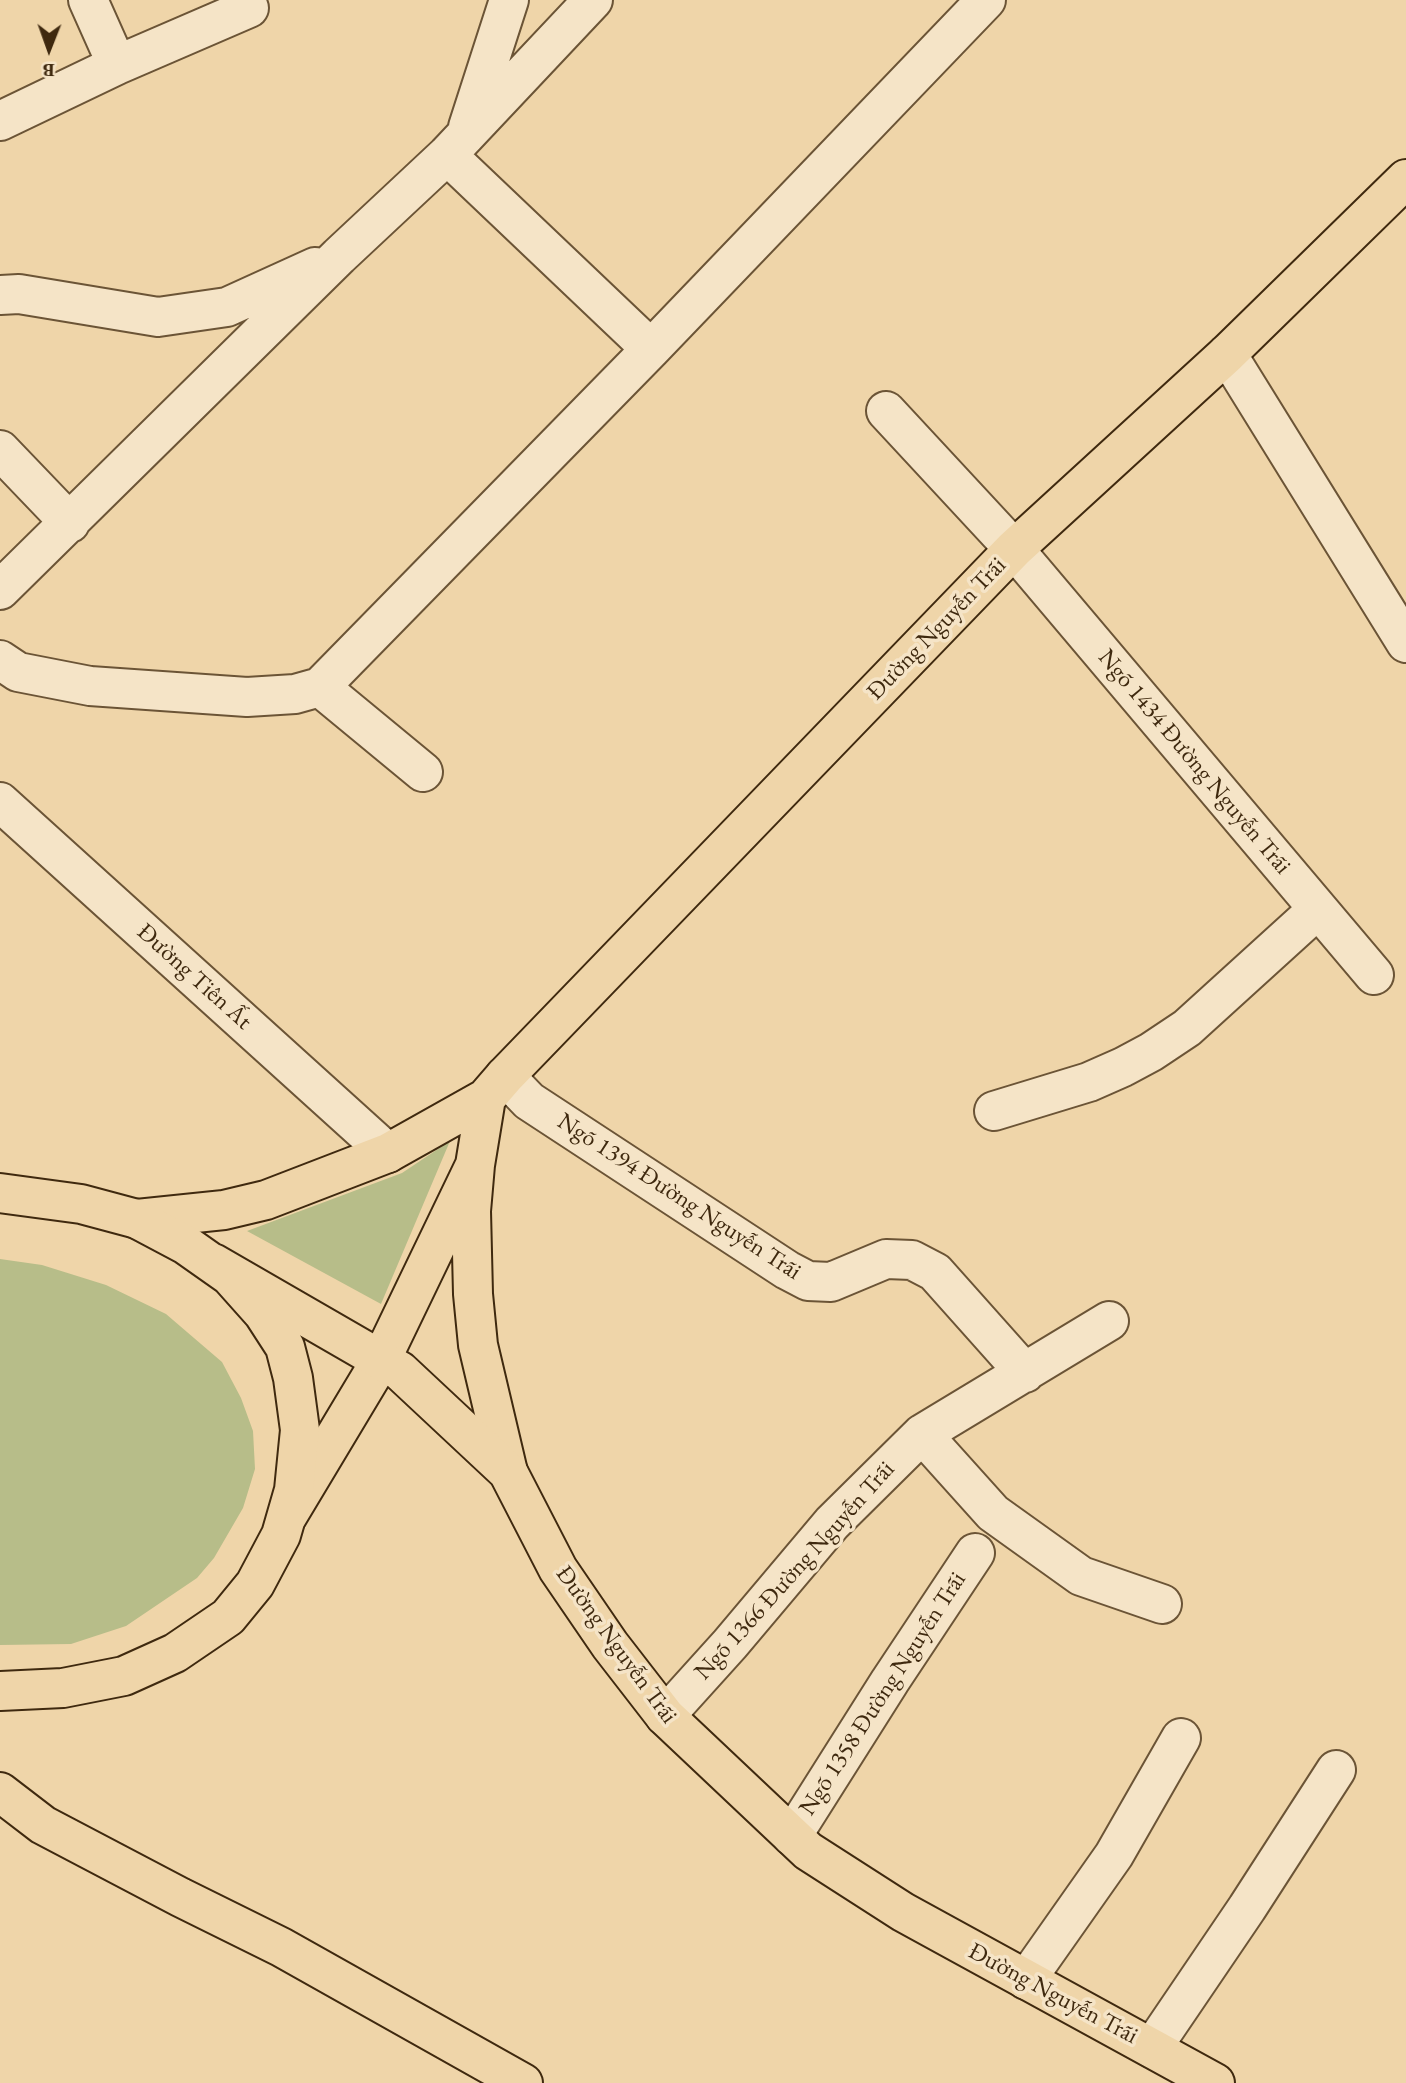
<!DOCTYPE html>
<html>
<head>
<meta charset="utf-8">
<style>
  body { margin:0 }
  #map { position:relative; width:1406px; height:2083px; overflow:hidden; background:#efd5a9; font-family:"EB Garamond",serif }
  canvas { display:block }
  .north { position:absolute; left:14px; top:14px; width:70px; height:70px; -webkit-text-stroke:5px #f5e4c7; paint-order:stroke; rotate:181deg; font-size:19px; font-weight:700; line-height:28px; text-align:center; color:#3f290f }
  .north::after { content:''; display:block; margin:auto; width:24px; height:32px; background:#3f290f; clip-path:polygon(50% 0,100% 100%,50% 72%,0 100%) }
</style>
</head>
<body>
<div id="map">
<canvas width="1406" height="2083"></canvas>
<div class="north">B</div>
</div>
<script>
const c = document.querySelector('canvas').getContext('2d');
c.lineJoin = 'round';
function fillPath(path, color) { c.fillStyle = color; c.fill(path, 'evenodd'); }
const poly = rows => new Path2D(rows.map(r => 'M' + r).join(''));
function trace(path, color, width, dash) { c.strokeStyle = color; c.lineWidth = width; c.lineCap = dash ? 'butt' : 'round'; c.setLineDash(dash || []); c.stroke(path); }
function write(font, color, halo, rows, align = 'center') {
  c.font = font + ' "EB Garamond",serif'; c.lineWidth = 7; c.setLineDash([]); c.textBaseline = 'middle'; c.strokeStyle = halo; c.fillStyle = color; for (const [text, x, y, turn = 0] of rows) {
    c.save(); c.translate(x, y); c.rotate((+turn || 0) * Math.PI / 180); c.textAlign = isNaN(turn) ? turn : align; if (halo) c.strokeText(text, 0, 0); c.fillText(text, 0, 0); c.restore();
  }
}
fillPath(poly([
  [450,1141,381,1304,247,1231,402,1173],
  [0,1259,42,1265,106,1285,166,1314,222,1362,241,1398,253,1431,255,1469,243,1508,214,1558,197,1578,126,1626,71,1644,0,1645]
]), '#b7bd89');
const minor = poly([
  [88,0,117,65],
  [0,121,117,65,249,8],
  [468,127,509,0],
  [447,155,651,349],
  [0,295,19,294,158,317,227,307,315,267],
  [1227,354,1406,643],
  [886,411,1014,549,1374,975],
  [0,450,70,523],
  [0,590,339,256,447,155,593,0],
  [0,660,18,672,90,686,247,697,295,694,320,687,651,349,986,0],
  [320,687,423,772],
  [0,802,388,1153],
  [505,1076,529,1101,787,1270,808,1281,831,1282,886,1259,912,1260,935,1272,1025,1373],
  [994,1111,1089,1082,1123,1067,1151,1052,1187,1028,1318,909],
  [922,1434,993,1513,1081,1576,1162,1604],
  [665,1716,730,1644,832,1523,922,1434,1109,1321],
  [792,1836,890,1681,975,1553],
  [1026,1980,1114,1855,1181,1738],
  [1152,2048,1247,1908,1336,1770]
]);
const major = poly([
  [486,1098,475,1165,471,1211,473,1294,478,1345,508,1472],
  [137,1219,224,1210,266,1200,388,1153,486,1098,505,1076,1014,549,1227,354,1406,179],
  [288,1515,381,1360,475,1165]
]);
const highway = poly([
  [0,1193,81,1204,137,1219,186,1245,230,1276,263,1313,285,1347,293,1378,300,1430,294,1490,281,1535,255,1584,228,1617,175,1653,124,1676,63,1688,0,1691],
  [213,1263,400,1371,508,1472,558,1569,610,1645,665,1716,808,1851,903,1912,1215,2083],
  [0,1792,43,1825,180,1897,281,1947,523,2083]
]);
trace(minor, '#6b5436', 42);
trace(major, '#3f290f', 42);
trace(highway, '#3f290f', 42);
trace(minor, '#f5e4c7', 38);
trace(major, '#efd5a9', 38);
trace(highway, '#efd5a9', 38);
write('24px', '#3f290f', '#f5e4c7', [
  ["Đường Nguyễn Trãi",937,629,-46],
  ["Ngõ 1434 Đường Nguyễn Trãi",1194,762,50],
  ["Đường Tiên Ất",194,977,42],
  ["Ngõ 1394 Đường Nguyễn Trãi",679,1197,33],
  ["Ngõ 1366 Đường Nguyễn Trãi",795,1571,-48],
  ["Đường Nguyễn Trãi",616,1645,54],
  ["Ngõ 1358 Đường Nguyễn Trãi",883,1694,-57],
  ["Đường Nguyễn Trãi",1053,1994,28]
]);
</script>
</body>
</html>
